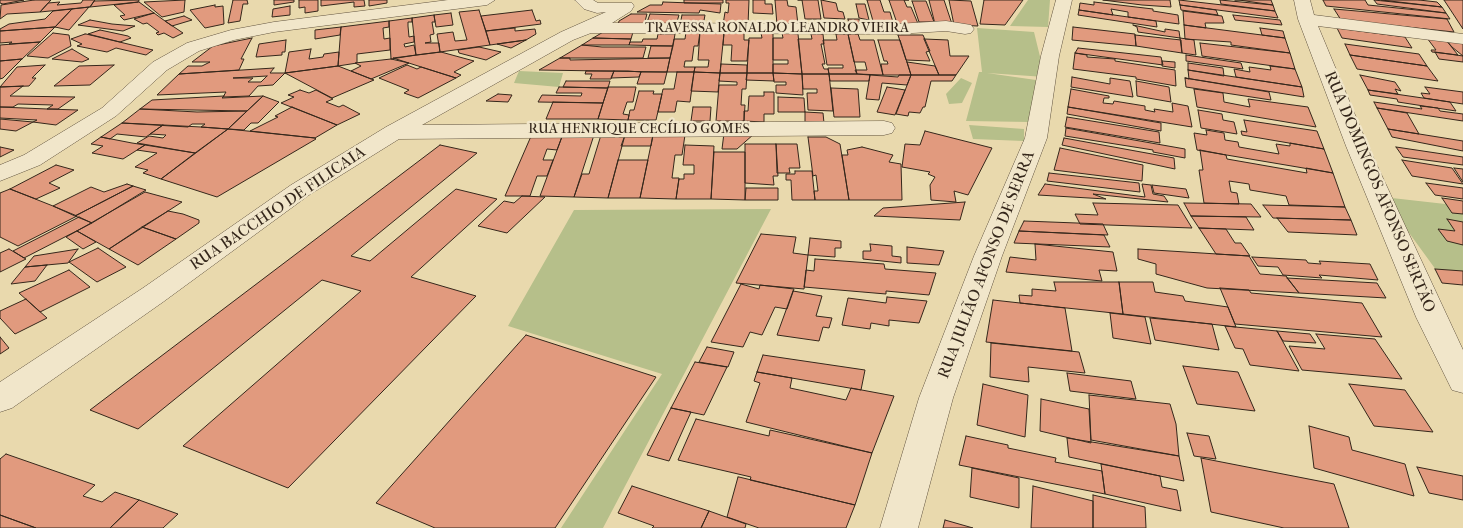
<!DOCTYPE html>
<html>
<head>
<meta charset="utf-8">
<style>
  body { margin:0 }
  canvas { display:block; background:#e9d9ad }
</style>
</head>
<body>
<canvas width="1463" height="528"></canvas>
<script>
const c = document.querySelector('canvas').getContext('2d');
c.lineJoin = 'round';
function fillPath(path, color) { c.fillStyle = color; c.fill(path, 'evenodd'); }
const poly = rows => new Path2D(rows.map(r => 'M' + r).join(''));
function trace(path, color, width, dash) { c.strokeStyle = color; c.lineWidth = width; c.lineCap = dash ? 'butt' : 'round'; c.setLineDash(dash || []); c.stroke(path); }
function write(font, color, halo, rows, align = 'center') {
  c.font = font + ' "IM FELL French Canon",serif'; c.lineWidth = 4.5; c.setLineDash([]); c.textBaseline = 'middle'; c.strokeStyle = halo; c.fillStyle = color; for (const [text, x, y, turn = 0] of rows) {
    c.save(); c.translate(x, y); c.rotate((+turn || 0) * Math.PI / 180); c.textAlign = isNaN(turn) ? turn : align; if (halo) c.strokeText(text, 0, 0); c.fillText(text, 0, 0); c.restore();
  }
}
fillPath(poly([
  [1028,0,1050,0,1048,27,1010,26],
  [977,28,1034,32,1045,77,987,73,1036,80,1030,122,966,121,979,72,982,72],
  [519,71,563,73,559,87,514,83],
  [961,78,972,83,962,103,949,104,946,94],
  [969,125,1024,129,1024,141,973,139],
  [1383,197,1463,206,1463,277,1439,274],
  [771,209,603,528,561,528,662,374,508,326,574,210]
]), '#b6bf8a');
const building = poly([
  [0,0,24,0,3,4,0,3,0,0],
  [34,0,51,0,40,12,7,14,0,19,1,5,34,0],
  [83,0,95,0,90,7,40,12,48,3,60,2,57,5,81,3,83,0],
  [139,0,138,2,90,7,94,1,139,0],
  [185,0,184,12,162,17,144,2,185,0],
  [233,0,247,0,248,4,243,4,240,21,228,23,233,0],
  [274,0,294,0,294,2,274,5,274,0],
  [299,0,318,0,318,11,305,13,305,7,299,8,299,0],
  [321,0,364,0,365,6,354,7,354,2,321,6,321,0],
  [369,0,387,0,387,3,369,6,369,0],
  [684,0,723,0,723,3,684,3,684,0],
  [726,0,749,0,748,25,723,25,725,12,728,13,729,3,726,3,726,0],
  [753,0,765,0,765,4,772,4,773,14,753,13,753,0],
  [775,0,787,0,788,6,796,7,798,25,777,25,775,0],
  [798,0,818,0,821,19,805,19,802,0,798,0],
  [821,0,836,3,838,11,843,12,845,19,824,18,821,0],
  [867,0,880,0,884,12,890,12,894,26,881,26,880,21,873,21,867,0],
  [889,0,909,0,904,0,907,7,911,7,919,26,898,26,889,0],
  [929,0,944,0,952,24,935,24,929,0],
  [949,0,971,1,978,26,954,25,949,0],
  [984,0,1023,0,1005,25,980,24,984,0],
  [1103,0,1170,0,1171,7,1142,5,1103,0],
  [1179,0,1275,11,1278,18,1180,5,1179,0],
  [1220,0,1273,5,1275,11,1221,4,1220,0],
  [1235,0,1271,0,1273,5,1239,0,1235,0],
  [1323,0,1365,0,1368,5,1446,13,1450,19,1326,6,1323,0],
  [1374,0,1442,7,1446,13,1377,4,1374,0],
  [1419,0,1437,2,1442,7,1381,0,1419,0],
  [1444,0,1463,0,1463,29,1444,0],
  [912,1,926,1,934,22,919,22,912,1],
  [139,2,154,13,124,20,120,16,125,15,114,5,139,2],
  [663,2,721,4,720,13,700,10,699,13,637,12,650,5,662,5,663,2],
  [1094,2,1153,9,1153,11,1178,15,1179,24,1128,17,1128,12,1111,9,1113,15,1079,10,1080,3,1094,5,1094,2],
  [856,4,865,4,869,20,859,18,856,4],
  [215,5,215,7,223,6,224,24,205,28,190,10,215,5],
  [1180,5,1216,10,1218,15,1181,10,1180,5],
  [290,6,290,15,272,17,273,9,290,6],
  [89,7,69,30,55,27,72,9,89,7],
  [72,9,55,27,0,31,0,29,9,24,45,19,53,11,72,9],
  [1334,9,1447,19,1454,32,1341,20,1334,9],
  [479,10,490,45,440,52,437,34,453,32,455,41,467,40,459,12,479,10],
  [532,10,536,21,540,20,541,24,486,31,481,16,532,10],
  [1079,10,1156,21,1157,27,1078,15,1079,10],
  [1183,11,1222,16,1224,23,1205,23,1206,28,1184,25,1183,11],
  [154,13,165,21,183,33,173,38,164,33,158,35,156,33,159,32,147,23,143,24,134,19,154,13],
  [451,13,453,25,436,27,434,15,451,13],
  [631,14,647,14,644,25,618,25,619,21,631,14],
  [650,14,679,15,676,25,646,25,650,14],
  [434,15,435,22,432,22,434,34,430,35,431,42,425,43,439,43,440,52,416,55,412,18,434,15],
  [682,15,705,15,703,26,680,25,682,15],
  [1233,15,1280,20,1282,25,1235,20,1233,15],
  [184,16,192,20,172,26,165,21,184,16],
  [412,18,412,22,408,22,408,26,409,37,414,36,414,42,404,44,405,47,414,45,416,55,391,59,389,21,412,18],
  [848,19,859,19,860,25,849,25,848,19],
  [90,20,112,24,135,26,123,31,78,25,90,20],
  [389,21,389,27,383,28,384,39,390,38,390,50,357,54,357,63,338,66,341,27,389,21],
  [1133,25,1165,32,1165,29,1179,31,1180,38,1138,32,1137,27,1133,25],
  [1184,25,1285,38,1290,53,1231,45,1231,42,1185,39,1184,25],
  [55,27,40,42,9,44,12,42,0,43,0,31,55,27],
  [341,27,340,35,315,39,315,30,341,27],
  [1073,27,1135,34,1136,46,1072,40,1073,27],
  [515,28,515,31,535,29,536,34,526,40,490,45,486,31,515,28],
  [1260,28,1283,31,1285,38,1262,35,1260,28],
  [1337,28,1405,37,1412,48,1342,38,1337,28],
  [100,30,128,36,131,38,120,42,88,34,100,30],
  [605,31,633,32,631,39,593,38,605,31],
  [686,32,700,32,698,46,694,46,692,61,685,61,684,67,695,67,694,72,667,72,674,39,685,39,686,32],
  [700,32,724,33,720,73,694,72,695,67,708,67,709,60,698,60,700,32],
  [53,33,69,35,71,46,48,58,27,56,53,33],
  [724,33,744,33,744,40,749,40,747,61,731,61,732,45,723,45,724,33],
  [761,33,773,33,773,73,747,73,749,38,762,38,761,33],
  [782,33,798,34,802,74,773,73,773,64,788,64,788,60,773,60,773,38,783,38,782,33],
  [85,34,86,34,153,50,146,55,116,48,107,52,77,46,82,44,71,39,85,34],
  [658,34,675,34,673,46,629,45,630,42,642,42,643,39,657,39,658,34],
  [811,34,823,34,824,44,821,44,825,64,822,64,824,69,828,69,829,74,802,74,798,39,812,39,811,34],
  [836,34,848,34,857,74,829,74,828,68,843,68,843,65,827,65,823,40,837,40,836,34],
  [848,34,858,34,860,40,874,40,883,75,857,74,855,70,867,70,865,62,854,62,848,34],
  [898,35,923,35,930,51,926,52,930,61,906,60,898,35],
  [1135,35,1181,40,1182,53,1136,46,1135,35],
  [252,38,241,59,244,59,239,70,179,74,188,66,202,66,210,62,192,62,213,46,252,38],
  [593,38,631,39,629,45,582,45,593,38],
  [1180,38,1194,40,1196,55,1182,53,1180,38],
  [1427,38,1446,40,1458,55,1432,52,1431,50,1436,50,1427,38],
  [924,39,948,40,950,56,969,56,956,75,939,75,924,39],
  [286,40,285,52,282,52,282,55,256,57,259,44,286,40],
  [526,40,511,48,497,44,526,40],
  [878,40,900,40,911,75,883,75,881,64,888,64,887,61,884,61,878,40],
  [1446,40,1463,43,1463,56,1452,47,1446,40],
  [40,42,22,59,0,61,0,45,40,42],
  [1200,43,1290,53,1295,69,1202,56,1200,43],
  [1345,44,1419,54,1427,66,1350,55,1345,44],
  [582,45,602,47,646,47,643,58,560,58,582,45],
  [651,46,673,46,670,58,648,58,651,46],
  [479,47,501,52,486,60,459,53,458,50,479,47],
  [1078,48,1161,57,1163,65,1075,53,1078,48],
  [72,49,89,59,82,62,52,59,72,49],
  [311,49,309,59,323,57,324,54,339,52,338,66,285,73,289,52,311,49],
  [441,52,474,61,454,72,461,75,456,78,393,58,441,52],
  [1435,52,1463,56,1463,62,1439,59,1435,52],
  [1075,53,1087,55,1087,57,1115,59,1115,61,1175,70,1176,86,1136,79,1136,77,1073,69,1075,53],
  [1186,55,1241,63,1243,69,1186,61,1186,55],
  [1350,55,1427,66,1438,81,1357,69,1350,55],
  [560,58,570,58,570,60,670,58,667,72,539,70,560,58],
  [22,59,3,78,0,79,0,61,22,59],
  [391,59,409,63,371,79,351,71,361,66,355,63,391,59],
  [1162,61,1175,62,1175,68,1162,66,1162,61],
  [907,62,935,66,939,75,911,75,907,62],
  [1188,63,1223,68,1224,76,1188,70,1188,63],
  [721,64,747,65,747,73,720,73,721,64],
  [45,65,32,78,36,78,29,86,0,87,17,67,45,65],
  [114,65,90,85,54,86,79,66,114,65],
  [407,65,417,69,421,67,456,78,418,98,404,93,409,90,379,78,407,65],
  [338,66,374,80,332,98,285,73,338,66],
  [1270,66,1295,69,1302,87,1236,77,1234,69,1250,72,1249,67,1271,70,1270,66],
  [274,68,270,73,285,73,273,85,258,86,249,96,223,97,226,92,157,95,179,74,274,68],
  [267,76,261,82,248,82,253,78,233,78,267,76],
  [1188,70,1302,87,1304,97,1185,78,1189,79,1188,70],
  [586,71,614,71,611,79,590,79,592,74,585,74,586,71],
  [614,71,628,71,641,72,639,77,611,78,614,71],
  [641,72,667,72,664,84,637,84,641,72],
  [677,72,694,72,690,102,677,101,675,112,658,112,663,89,674,89,677,72],
  [694,72,720,73,718,92,691,91,694,72],
  [720,73,747,73,746,89,742,89,741,105,745,105,744,121,716,121,719,85,737,85,737,82,719,81,720,73],
  [747,73,773,73,774,81,746,80,747,73],
  [773,73,802,74,803,95,776,93,776,85,786,85,786,82,774,82,773,73],
  [802,74,829,74,833,111,808,110,807,93,817,93,817,89,803,89,802,74],
  [829,74,857,74,870,75,869,81,830,81,829,74],
  [870,75,898,77,899,75,911,75,907,85,882,83,879,100,866,99,870,75],
  [911,75,956,75,952,81,931,81,925,107,923,107,920,113,909,112,908,116,896,114,911,75],
  [1360,75,1395,82,1401,91,1395,89,1398,94,1368,90,1360,75],
  [1072,77,1110,84,1110,78,1130,81,1133,97,1071,87,1072,77],
  [1185,78,1269,92,1271,100,1186,87,1185,78],
  [566,81,610,81,608,88,563,87,566,81],
  [1136,81,1169,87,1171,102,1137,96,1136,81],
  [23,86,10,96,75,97,58,109,47,109,53,105,18,104,13,107,0,107,0,87,23,86],
  [559,87,606,88,608,88,603,103,538,102,542,95,581,96,582,93,556,93,559,87],
  [608,87,636,87,633,102,627,102,623,114,629,115,628,120,598,119,608,87],
  [887,87,905,90,895,115,877,112,887,87],
  [1425,87,1463,92,1463,104,1424,98,1421,93,1430,94,1425,87],
  [831,88,858,89,860,117,834,117,831,88],
  [1071,89,1109,96,1109,98,1104,98,1103,103,1113,104,1114,101,1145,106,1145,110,1155,112,1154,109,1173,112,1172,103,1188,106,1192,127,1068,107,1071,89],
  [1194,89,1223,93,1224,102,1250,107,1248,99,1308,107,1316,127,1197,107,1194,89],
  [300,90,309,93,316,90,333,99,326,102,339,107,343,105,360,114,337,125,281,103,294,97,288,95,300,90],
  [1368,90,1450,102,1456,111,1398,102,1397,99,1370,95,1368,90],
  [639,91,654,91,653,94,662,94,656,120,628,120,630,110,634,110,639,91],
  [764,92,774,92,774,114,764,114,764,122,744,121,744,111,748,111,749,96,764,96,764,92],
  [498,94,512,95,508,102,486,101,498,94],
  [224,96,222,98,263,96,247,111,140,109,152,100,224,96],
  [263,96,279,102,258,123,251,123,244,130,228,129,263,96],
  [778,97,804,98,805,112,778,112,778,97],
  [553,102,603,103,598,119,546,119,553,102],
  [1374,102,1422,109,1420,106,1438,108,1440,111,1463,114,1463,121,1377,108,1374,102],
  [0,107,47,109,78,110,56,125,33,122,37,120,0,118,0,107],
  [292,107,337,125,315,138,250,131,278,117,275,116,292,107],
  [693,107,711,107,710,121,691,121,693,107],
  [1068,107,1161,123,1161,131,1067,114,1068,107],
  [1377,108,1407,113,1419,134,1388,129,1377,108],
  [140,109,197,112,247,111,228,129,201,127,205,124,192,124,188,127,122,123,140,109],
  [1198,110,1222,114,1223,120,1234,122,1237,134,1201,128,1198,110],
  [805,112,823,113,824,123,805,122,805,112],
  [1067,117,1159,132,1160,143,1065,127,1067,117],
  [0,119,33,122,16,131,0,129,0,119],
  [1244,120,1317,131,1324,149,1242,135,1241,131,1247,132,1244,120],
  [122,123,163,125,146,137,117,134,110,139,101,137,122,123],
  [163,125,201,127,228,129,195,153,137,143,149,136,163,138,166,135,150,134,163,125],
  [1066,128,1185,149,1185,158,1153,152,1153,150,1065,136,1066,128],
  [228,129,315,138,316,139,217,197,161,179,228,129],
  [1388,129,1463,141,1463,151,1392,137,1388,129],
  [1206,130,1224,133,1225,140,1238,142,1239,147,1279,154,1276,144,1290,146,1290,143,1324,149,1333,173,1197,150,1194,133,1207,135,1206,130],
  [925,131,992,148,968,195,954,191,956,202,931,200,930,185,935,177,928,174,930,172,902,167,905,144,920,145,925,131],
  [724,133,754,134,737,149,722,149,724,133],
  [532,134,563,134,557,150,547,149,543,160,553,160,547,176,537,176,530,196,505,196,532,134],
  [563,134,594,135,574,197,540,196,563,134],
  [601,135,625,135,608,198,574,197,582,174,589,174,601,135],
  [625,135,653,135,651,146,621,146,625,135],
  [653,135,685,135,682,155,675,155,672,178,679,178,676,199,640,198,653,135],
  [101,137,132,143,145,145,123,159,92,153,103,146,91,144,101,137],
  [808,137,826,137,840,144,849,200,815,200,814,191,818,191,816,175,813,176,808,137],
  [1064,138,1174,158,1175,169,1062,145,1064,138],
  [745,144,776,144,778,176,773,176,774,185,745,183,745,144],
  [776,144,797,144,800,168,789,168,790,173,777,173,776,144],
  [145,145,195,153,161,179,143,173,148,170,135,167,157,153,137,150,145,145],
  [440,145,477,153,351,256,370,261,456,189,497,199,411,277,476,296,288,488,183,446,361,291,322,280,138,429,90,410,440,145],
  [685,145,714,146,711,199,676,199,679,179,684,179,684,174,694,174,694,165,683,165,685,145],
  [0,147,14,150,0,157,0,147],
  [862,147,893,155,889,162,901,164,902,200,849,200,842,155,848,155,847,150,862,147],
  [1396,147,1463,157,1463,165,1403,157,1396,147],
  [1060,148,1143,165,1142,181,1054,170,1060,148],
  [1200,150,1226,155,1227,159,1307,173,1306,168,1333,173,1345,207,1289,205,1286,196,1250,190,1249,184,1229,181,1231,192,1237,193,1239,204,1204,203,1199,170,1203,170,1200,150],
  [714,152,745,152,745,200,711,199,714,152],
  [618,160,648,160,640,198,608,198,618,160],
  [1402,160,1452,168,1463,184,1412,176,1402,160],
  [56,165,74,170,49,183,60,188,36,199,10,189,56,165],
  [1454,168,1463,169,1463,182,1454,168],
  [795,171,812,171,815,200,792,200,791,180,786,180,786,174,795,174,795,171],
  [1049,173,1139,183,1140,192,1047,181,1049,173],
  [1426,183,1463,188,1463,199,1435,195,1426,183],
  [127,184,133,186,75,216,53,206,91,187,104,192,127,184],
  [1045,184,1145,197,1142,184,1151,185,1153,194,1164,196,1168,202,1093,194,1106,199,1038,195,1045,184],
  [1152,185,1186,189,1189,198,1154,193,1152,185],
  [133,186,146,190,92,223,75,216,133,186],
  [746,188,778,188,778,200,745,200,746,188],
  [10,189,53,206,77,216,18,246,0,237,0,193,10,189],
  [145,192,182,202,109,249,77,231,145,192],
  [522,196,545,197,507,233,478,226,504,201,514,203,522,196],
  [1442,198,1463,201,1463,214,1452,213,1442,198],
  [965,202,960,220,874,216,883,208,965,202],
  [1093,203,1178,205,1192,228,1080,224,1075,214,1098,215,1093,203],
  [1184,203,1251,204,1261,217,1191,216,1184,203],
  [1263,205,1345,207,1351,220,1273,218,1263,205],
  [168,211,183,214,199,220,199,223,176,239,142,227,168,211],
  [1191,216,1246,217,1254,230,1199,228,1191,216],
  [79,217,92,223,24,258,13,251,79,217],
  [1277,218,1351,220,1357,235,1288,232,1277,218],
  [1447,219,1463,222,1463,245,1447,241,1438,229,1455,231,1447,219],
  [1024,221,1103,224,1108,235,1019,231,1024,221],
  [142,227,176,239,138,265,109,249,142,227],
  [1199,228,1226,229,1235,243,1241,243,1250,256,1216,254,1199,228],
  [77,231,96,242,83,249,66,237,77,231],
  [1019,231,1104,235,1110,247,1014,243,1019,231],
  [761,234,796,237,793,253,808,255,804,289,736,283,761,234],
  [810,238,841,241,841,248,835,248,835,257,808,255,810,238],
  [870,244,892,246,892,256,901,257,901,263,863,259,863,251,871,251,870,244],
  [1035,244,1113,252,1117,271,1099,270,1102,281,1006,272,1010,257,1036,260,1035,244],
  [907,247,944,251,939,265,907,263,907,247],
  [98,248,126,267,97,282,69,262,98,248],
  [9,249,26,259,0,272,0,253,9,249],
  [78,249,68,263,25,267,34,256,78,249],
  [1138,249,1249,256,1260,274,1286,276,1299,293,1207,288,1156,274,1156,264,1138,259,1138,249],
  [1252,257,1306,260,1308,263,1321,264,1319,261,1370,264,1378,280,1319,275,1322,278,1283,275,1278,267,1258,266,1252,257],
  [815,259,884,264,885,269,936,273,929,295,886,291,886,294,804,287,806,270,814,271,815,259],
  [47,265,35,281,11,284,25,267,47,265],
  [1435,269,1463,271,1463,285,1442,283,1435,269],
  [69,270,90,287,40,312,19,293,69,270],
  [1287,278,1377,283,1386,298,1299,293,1287,278],
  [1054,282,1119,282,1123,314,1020,303,1019,295,1032,296,1032,289,1056,291,1054,282],
  [1119,282,1153,282,1155,292,1183,296,1185,301,1228,307,1236,327,1123,314,1119,282],
  [741,284,759,289,760,285,794,289,787,309,775,307,762,335,750,332,743,347,711,342,741,284],
  [1220,288,1249,290,1251,293,1362,303,1382,337,1235,324,1220,288],
  [793,291,822,296,816,316,832,318,829,328,823,327,819,341,777,335,793,291],
  [887,297,927,301,919,323,889,320,889,326,871,323,870,329,842,325,848,298,886,303,887,297],
  [26,299,47,318,15,334,0,318,0,311,26,299],
  [993,300,1065,308,1072,351,986,342,993,300],
  [1110,313,1145,317,1151,344,1113,338,1110,313],
  [1150,318,1212,324,1219,350,1155,340,1150,318],
  [1225,326,1277,331,1299,371,1250,365,1243,349,1235,348,1225,326],
  [1277,331,1310,334,1316,343,1283,341,1277,331],
  [1316,334,1375,339,1402,379,1302,370,1289,346,1325,349,1316,334],
  [526,335,656,377,555,528,435,528,376,503,526,335],
  [0,337,9,348,0,354,0,337],
  [991,343,1079,352,1085,373,1028,367,1029,382,990,377,991,343],
  [707,347,734,352,728,367,699,362,707,347],
  [763,355,865,370,861,390,757,372,763,355],
  [695,362,727,367,704,415,671,408,695,362],
  [1183,366,1238,372,1255,411,1197,404,1183,366],
  [757,372,792,378,790,388,846,400,851,388,894,396,872,453,746,422,760,383,754,381,757,372],
  [1067,373,1131,381,1136,399,1070,391,1067,373],
  [983,384,1028,395,1025,437,977,425,983,384],
  [1349,384,1405,390,1433,432,1374,426,1349,384],
  [1089,395,1170,404,1176,424,1179,456,1091,440,1089,395],
  [1041,399,1089,409,1091,443,1040,431,1041,399],
  [671,408,691,412,669,461,647,455,671,408],
  [696,419,769,436,770,430,872,453,855,505,750,480,751,477,678,460,696,419],
  [1309,426,1349,437,1352,450,1405,464,1414,496,1314,468,1309,426],
  [1187,433,1209,436,1216,459,1194,456,1187,433],
  [966,436,1008,445,1008,448,1056,458,1055,462,1102,471,1105,494,959,465,966,436],
  [1067,438,1179,456,1184,481,1069,457,1067,438],
  [6,454,95,485,83,496,102,502,115,492,139,500,110,528,36,528,0,515,0,459,6,454],
  [1201,458,1334,484,1349,528,1284,528,1211,512,1201,458],
  [1101,464,1160,476,1162,487,1177,490,1181,511,1105,494,1101,464],
  [1417,467,1463,476,1463,500,1429,493,1417,467],
  [972,468,1019,478,1019,508,970,497,972,468],
  [738,477,739,477,855,505,846,528,759,528,727,517,738,477],
  [632,486,709,511,701,528,652,528,654,526,618,513,632,486],
  [1033,486,1093,501,1093,528,1031,528,1033,486],
  [1093,495,1145,507,1146,528,1093,528,1093,495],
  [139,500,178,514,163,528,110,528,139,500],
  [709,511,746,524,745,528,701,528,709,511],
  [0,515,36,528,0,528,0,515],
  [945,520,973,528,943,528,945,520]
]);
fillPath(building, '#e19a7e');
trace(building, '#35271b', 1);
const minor = poly([
  [448,0,495,0,487,5,274,32,234,40,199,51,167,70,116,116,40,165,0,181,0,165,24,155,102,108,153,62,187,43,231,30,274,22,448,0],
  [575,0,593,0,598,3,632,3,634,6,631,11,612,23,896,24,946,21,971,25,974,29,971,33,965,34,946,31,896,34,591,33,573,40,422,125,884,121,892,123,895,128,892,133,884,135,399,139,309,195,163,302,12,408,0,412,0,382,143,288,291,185,386,127,561,32,606,12,597,13,584,9,575,0],
  [1056,0,1072,0,1059,56,1047,138,1002,256,953,398,918,528,880,528,919,398,974,256,1025,138,1041,56,1056,0],
  [1294,0,1310,0,1314,15,1463,34,1463,44,1318,26,1368,146,1463,350,1463,393,1452,390,1416,317,1346,146,1298,19,1294,0]
]);
trace(minor, '#625440', 1);
fillPath(minor, '#f1e6ca');
write('14px', '#35271b', '#f1e6ca', [
  ["TRAVESSA RONALDO LEANDRO VIEIRA",777,29],
  ["RUA HENRIQUE CECÍLIO GOMES",639,130]
]);
write('16px', '#35271b', '#f1e6ca', [
  ["RUA DOMINGOS AFONSO SERTÃO",1379,192,67],
  ["RUA BACCHIO DE FILICAIA",278,209,-34],
  ["RUA JULIÃO AFONSO DE SERRA",987,265,-69]
]);
</script>
</body>
</html>
